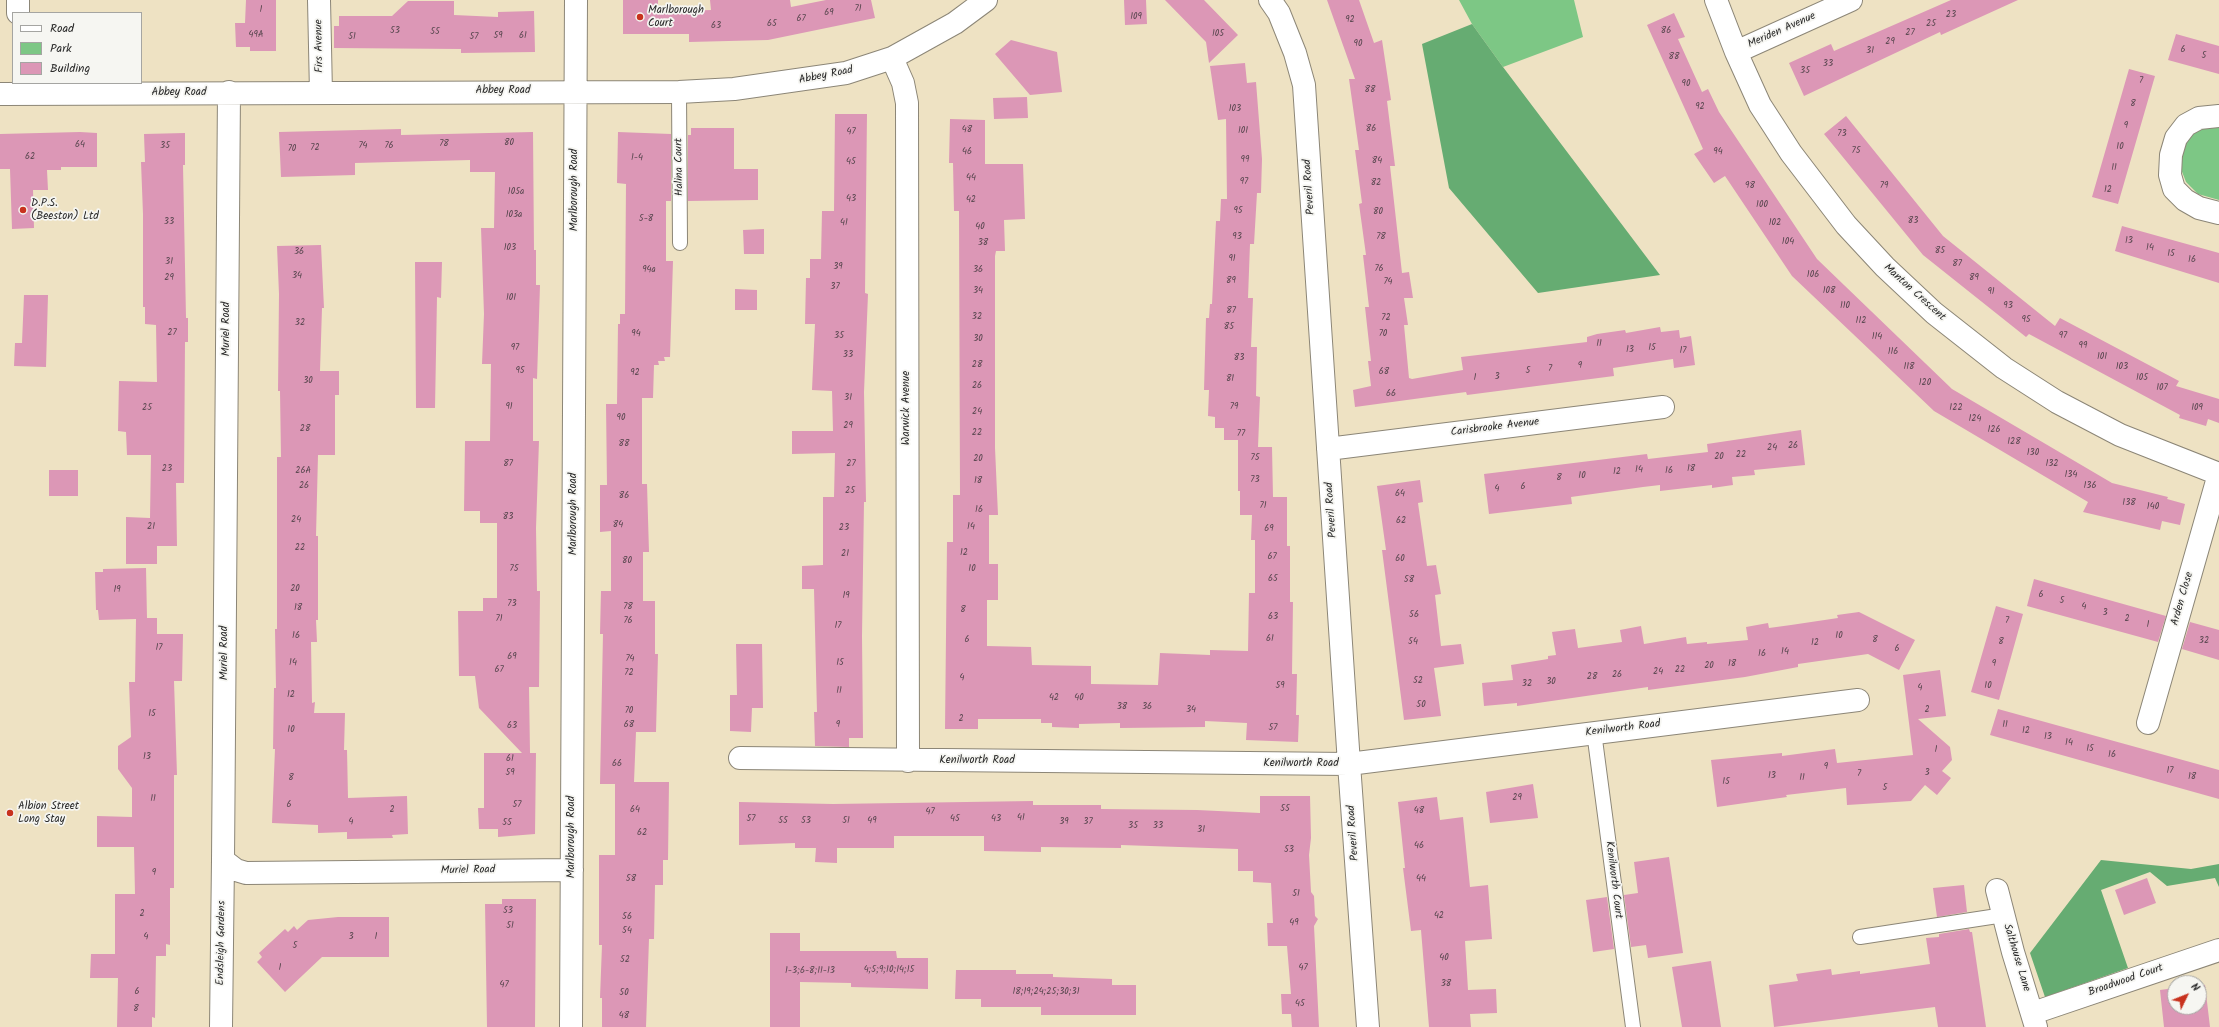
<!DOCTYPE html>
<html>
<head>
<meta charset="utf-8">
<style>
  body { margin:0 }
  #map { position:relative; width:2219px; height:1027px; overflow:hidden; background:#eee2c3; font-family:Kalam,sans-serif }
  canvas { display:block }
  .legend { position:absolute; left:12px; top:12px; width:130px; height:72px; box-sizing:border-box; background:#f6f6f2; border:1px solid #a5a5a2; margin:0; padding:5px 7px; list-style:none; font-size:12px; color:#2b2b2b }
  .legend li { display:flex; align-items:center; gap:8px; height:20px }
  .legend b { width:20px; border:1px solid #a5a5a2 }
  .north { position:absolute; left:2167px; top:975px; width:40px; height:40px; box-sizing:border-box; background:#f6f6f2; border:1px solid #a5a5a2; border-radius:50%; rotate:47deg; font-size:11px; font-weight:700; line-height:16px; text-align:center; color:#2b2b2b }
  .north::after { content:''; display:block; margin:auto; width:14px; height:18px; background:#c8321e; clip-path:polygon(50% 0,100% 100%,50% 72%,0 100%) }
</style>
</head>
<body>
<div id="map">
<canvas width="2219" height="1027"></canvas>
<ul class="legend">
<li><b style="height:5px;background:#fff"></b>Road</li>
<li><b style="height:11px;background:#7dc785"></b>Park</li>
<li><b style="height:11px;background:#dc97b6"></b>Building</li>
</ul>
<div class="north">N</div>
</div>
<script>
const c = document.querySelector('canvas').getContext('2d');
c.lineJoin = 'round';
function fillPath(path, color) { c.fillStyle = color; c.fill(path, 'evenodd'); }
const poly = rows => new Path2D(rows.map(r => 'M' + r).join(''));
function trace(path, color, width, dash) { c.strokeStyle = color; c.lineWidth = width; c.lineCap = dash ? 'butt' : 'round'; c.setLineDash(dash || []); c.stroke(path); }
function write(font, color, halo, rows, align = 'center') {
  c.font = font + ' Kalam,sans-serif'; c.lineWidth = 3.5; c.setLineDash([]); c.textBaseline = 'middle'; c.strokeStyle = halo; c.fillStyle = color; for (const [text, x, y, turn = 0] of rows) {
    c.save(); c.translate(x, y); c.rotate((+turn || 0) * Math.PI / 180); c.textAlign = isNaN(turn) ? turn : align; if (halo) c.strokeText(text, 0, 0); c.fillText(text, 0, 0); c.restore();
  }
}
fillPath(poly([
  [1459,0,1574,0,1583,37,1503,67,1472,24],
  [2219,125,2219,200,2198,194,2186,182,2181,169,2182,149,2188,139,2199,129]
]), '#7dc785');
fillPath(poly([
  [1472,24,1503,67,1660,275,1538,293,1449,188,1422,44],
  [2101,860,2191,869,2219,864,2219,887,2215,878,2167,886,2150,872,2101,890,2128,968,2045,997,2030,953]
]), '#66ac72');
fillPath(poly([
  [246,0,276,0,276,51,250,51,250,47,236,47,235,23,245,23],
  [623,0,658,0,658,12,711,10,710,0,790,0,791,7,826,0,871,0,875,18,768,40,689,42,689,34,623,34],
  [1124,0,1146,0,1147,24,1125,25],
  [1165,0,1204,0,1238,35,1209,63,1206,42],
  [1327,0,1359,0,1374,43,1382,40,1391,100,1387,101,1395,166,1390,166,1402,273,1409,272,1413,298,1404,298,1408,325,1404,325,1409,378,1412,379,1463,370,1461,357,1587,342,1587,337,1597,334,1625,330,1626,333,1660,327,1661,332,1679,330,1680,338,1691,336,1695,365,1674,368,1673,359,1613,368,1614,376,1467,395,1466,392,1355,407,1353,390,1371,386,1368,361,1371,361,1365,307,1369,307,1363,255,1366,255,1359,204,1362,203,1355,150,1359,150,1349,79,1355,79],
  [1951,0,2018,0,1941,35,1940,32,1804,96,1789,63,1831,44,1834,51],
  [408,1,454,1,454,15,498,17,498,12,534,11,535,52,461,53,461,49,334,48,334,26,339,26,339,16,392,16],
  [1674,13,1685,37,1678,39,1702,92,1708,89,1719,112,1817,259,1952,389,2112,483,2168,497,2167,499,2185,504,2180,525,2162,521,2160,530,2083,512,2088,502,1934,411,1792,276,1725,176,1714,183,1694,154,1703,149,1647,25],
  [2176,34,2219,46,2219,74,2168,60],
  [1011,40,1057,52,1062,92,1030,95,995,54],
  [1245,63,1247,83,1256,82,1262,159,1261,193,1257,193,1254,244,1250,244,1248,298,1253,298,1251,347,1257,347,1256,396,1260,397,1258,447,1272,447,1273,497,1287,497,1287,546,1290,546,1290,602,1293,602,1292,674,1297,674,1296,715,1299,715,1298,742,1246,740,1247,723,1205,721,1205,727,1120,728,1120,723,1079,724,1079,728,1052,727,1052,723,1041,723,1041,719,978,719,978,729,945,729,947,542,953,542,953,495,960,495,959,211,954,211,953,163,949,163,950,119,985,120,985,164,1023,164,1025,219,1004,220,1005,251,996,251,995,256,995,448,998,515,989,515,989,564,998,564,998,600,987,600,987,646,1031,647,1032,665,1091,666,1091,684,1158,685,1160,653,1210,655,1210,650,1248,651,1249,593,1255,593,1255,540,1251,540,1252,515,1240,515,1240,491,1238,491,1238,440,1224,440,1224,428,1215,428,1215,417,1208,416,1209,390,1204,390,1206,318,1209,318,1210,304,1212,304,1216,221,1220,221,1221,199,1227,199,1226,119,1218,120,1210,66],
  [2129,69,2155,76,2118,204,2092,197],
  [1027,97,1028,118,994,119,993,98],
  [835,114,867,114,865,293,868,294,864,392,866,502,864,502,862,636,863,738,849,738,849,747,815,746,814,712,817,712,814,589,802,589,802,566,823,565,823,497,834,497,835,453,792,454,792,431,833,431,832,391,812,390,815,324,805,324,806,278,810,278,810,259,821,259,822,211,834,211],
  [1846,116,1943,236,2055,326,2060,318,2179,381,2176,386,2219,399,2219,423,2208,419,2206,426,2179,418,2180,415,2029,334,2026,337,1923,255,1824,134],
  [691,128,734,128,734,169,758,169,758,200,688,201,688,135,691,135],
  [401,129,401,135,533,132,534,250,536,250,536,285,540,285,537,379,533,378,533,441,539,441,536,528,537,591,540,591,539,687,529,687,530,753,536,753,535,834,498,837,498,829,479,829,478,808,484,808,484,753,522,753,479,708,475,676,459,676,458,611,483,611,483,598,497,598,497,523,480,523,480,511,464,511,465,441,490,441,491,364,482,364,484,314,481,228,494,228,495,172,470,172,470,160,355,163,355,175,281,177,279,132],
  [80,132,97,133,97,167,61,167,61,170,47,170,48,190,33,190,34,228,12,229,10,169,0,169,0,134],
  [618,132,671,134,671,201,666,201,666,261,673,261,670,357,664,357,665,361,658,361,659,365,654,365,653,398,642,398,642,484,647,484,649,552,643,552,643,601,655,601,655,654,658,654,656,732,636,732,634,782,669,782,668,860,663,860,663,885,655,885,654,939,649,939,646,1027,602,1027,602,998,600,998,602,945,599,945,599,855,615,855,615,784,600,784,603,634,600,634,601,591,611,591,611,531,600,532,600,485,607,485,606,404,617,404,618,324,620,324,620,314,625,314,626,184,617,183],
  [185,133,185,165,183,165,186,318,188,318,188,342,185,342,184,483,176,483,177,546,157,546,157,564,126,564,126,517,150,518,151,455,127,455,126,432,118,431,119,381,157,382,156,325,145,324,145,307,143,307,143,214,141,162,145,162,144,134],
  [2122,226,2219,253,2219,283,2115,251],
  [764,229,764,254,744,254,743,230],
  [321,245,324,308,322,308,320,371,339,371,339,395,335,395,335,455,318,455,316,536,318,536,318,620,316,620,317,642,311,642,312,703,315,702,314,713,345,713,344,750,347,750,348,798,407,796,408,834,392,835,393,838,347,839,347,832,318,833,318,825,272,823,275,749,273,749,274,688,276,688,275,629,277,629,277,457,281,457,280,391,278,391,279,294,277,246],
  [415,262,442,262,441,298,437,297,435,408,416,408],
  [735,289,757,290,757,310,735,310],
  [24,295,48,295,46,367,14,366,15,343,22,343],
  [1801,430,1805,465,1754,470,1755,475,1732,477,1733,485,1712,488,1712,485,1660,491,1660,485,1643,487,1571,497,1572,504,1489,514,1484,474,1647,454,1648,459,1708,452,1707,444],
  [49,470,78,470,78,496,49,496],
  [1420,480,1423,502,1418,503,1427,566,1436,565,1441,594,1435,595,1441,646,1461,644,1464,664,1434,668,1441,716,1404,720,1382,550,1386,550,1377,486],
  [146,568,147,618,157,618,157,634,183,634,182,681,174,681,177,775,174,775,174,888,170,888,170,945,166,944,166,956,156,956,155,1018,152,1017,152,1027,117,1027,118,978,90,978,91,954,115,954,115,894,135,894,134,847,97,847,97,816,132,817,132,788,118,769,118,746,131,737,129,682,135,682,136,619,99,620,98,610,96,610,95,572,103,572,103,569],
  [2034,579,2166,616,2158,642,2027,606],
  [1996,606,2023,614,1999,700,1971,692],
  [1859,612,1915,640,1899,670,1868,654,1798,664,1798,667,1745,677,1648,690,1648,687,1517,706,1517,703,1484,706,1482,683,1513,680,1511,665,1548,659,1548,656,1556,655,1552,632,1575,629,1578,648,1622,642,1620,630,1641,626,1644,644,1686,637,1687,644,1707,642,1707,644,1748,640,1746,627,1768,623,1769,628,1791,625,1838,618,1837,615],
  [2190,622,2219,630,2219,660,2182,649],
  [736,644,762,644,763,708,752,708,751,732,730,731,730,695,737,695],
  [1940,670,1946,716,1918,719,1950,747,1952,760,1942,771,1951,778,1937,795,1925,785,1911,801,1847,805,1846,788,1786,795,1787,797,1717,807,1711,760,1782,753,1782,756,1835,749,1837,763,1913,755,1903,675],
  [1998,709,2219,770,2219,799,1990,735],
  [1533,784,1538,818,1490,823,1486,792],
  [1260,796,1310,796,1311,838,1309,855,1311,892,1314,896,1315,916,1318,919,1314,926,1319,1027,1292,1027,1291,1014,1282,1014,1281,994,1291,994,1287,946,1268,946,1267,923,1273,923,1271,883,1253,882,1253,871,1238,871,1238,849,1121,845,1121,848,1041,847,1041,852,984,851,984,836,894,836,894,848,837,848,837,863,815,862,816,848,795,848,795,843,739,845,739,802,833,804,1033,801,1033,805,1101,805,1101,809,1197,810,1260,813],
  [1437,797,1440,820,1463,817,1470,887,1488,885,1492,939,1465,941,1468,990,1496,989,1497,1013,1470,1014,1471,1027,1429,1027,1421,930,1411,931,1403,868,1405,868,1398,802],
  [1669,857,1683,953,1648,958,1646,945,1631,947,1624,895,1638,893,1634,862],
  [2147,878,2156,903,2124,915,2115,890],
  [1964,885,1967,912,1937,917,1933,888],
  [1607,897,1614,949,1593,952,1586,900],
  [502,899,536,899,535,1027,487,1027,485,904,502,904],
  [338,917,389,917,389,957,322,957,285,992,257,962,262,957,259,953,285,929,288,932,294,926,297,930,308,920],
  [1969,929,1970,932,1972,932,1986,1027,1938,1027,1935,1007,1774,1027,1769,985,1798,981,1796,974,1831,969,1832,975,1860,971,1860,974,1930,964,1926,938,1939,937,1939,934],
  [770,933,800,933,800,951,896,951,897,958,928,958,928,989,851,987,851,983,800,982,800,1027,770,1027],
  [1711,961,1721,1027,1682,1027,1672,967],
  [956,970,1016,970,1016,974,1053,974,1053,977,1112,979,1112,985,1136,985,1136,1015,1041,1015,1041,1007,981,1007,981,999,955,999],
  [2199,985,2205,985,2210,1027,2164,1027,2160,990,2175,988,2175,1007,2199,1007]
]), '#dc97b6');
const lane = poly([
  [679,92,680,243],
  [1594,732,1633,1027],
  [1860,937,2004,915]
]);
const street = poly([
  [18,0,18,13],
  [319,0,321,93],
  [1270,0,1279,13,1295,53,1304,85,1349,764,1368,1027],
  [1716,0,1736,52,1760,105,1773,125,1791,153,1846,225,1885,267,1934,313,2004,368,2057,402,2120,435,2219,474],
  [1736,52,1851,0],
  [892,58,903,83,907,103,908,761],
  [229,92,223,860,236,870,246,873,572,870],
  [0,94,679,92,734,89,846,73,892,58,955,23,986,0],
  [2219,116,2199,118,2186,125,2176,138,2171,155,2170,175,2174,189,2185,200,2199,208,2219,213],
  [1328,449,1663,407],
  [2148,723,2219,474],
  [740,758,1349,764,1858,700],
  [1997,890,2013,952,2036,1027],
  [2033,1013,2219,950],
  [221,1027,223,860],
  [571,1027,576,0]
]);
trace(lane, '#8c8677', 16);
trace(street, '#8c8677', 24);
trace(lane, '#fff', 14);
trace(street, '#fff', 22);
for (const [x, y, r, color] of [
  [640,17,4,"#c8321e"],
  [23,210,4,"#c8321e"],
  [10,813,4,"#c8321e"]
]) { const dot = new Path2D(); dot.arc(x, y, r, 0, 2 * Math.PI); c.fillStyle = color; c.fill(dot); trace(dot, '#f6f6f2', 1.5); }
write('9px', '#57464e', null, [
  ["71",858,9],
  ["1",261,10],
  ["69",829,13],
  ["23",1951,15],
  ["109",1136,17],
  ["67",801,19],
  ["92",1350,20],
  ["65",772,24],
  ["25",1931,24],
  ["63",716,26],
  ["53",395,31],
  ["86",1666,31],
  ["55",435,32],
  ["27",1910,33],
  ["105",1218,34],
  ["49A",256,35],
  ["59",498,36],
  ["61",523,36],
  ["51",352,37],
  ["57",474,37],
  ["29",1890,42],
  ["90",1358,44],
  ["6",2183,50],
  ["31",1870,51],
  ["5",2204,56],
  ["88",1674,57],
  ["33",1828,64],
  ["35",1805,71],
  ["7",2141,81],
  ["90",1686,84],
  ["88",1370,90],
  ["8",2133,104],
  ["92",1700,107],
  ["103",1235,109],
  ["9",2126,126],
  ["86",1371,129],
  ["48",967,130],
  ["101",1243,131],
  ["47",851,132],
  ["73",1842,134],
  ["80",509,143],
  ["78",444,144],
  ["64",80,145],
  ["35",165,146],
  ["74",363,146],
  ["76",389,146],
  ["10",2120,147],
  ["72",315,148],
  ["70",292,149],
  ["75",1856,151],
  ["46",967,152],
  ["94",1718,152],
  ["62",30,157],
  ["1-4",637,158],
  ["99",1245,160],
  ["84",1377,161],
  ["45",851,162],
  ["11",2114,168],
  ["44",971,178],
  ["97",1244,182],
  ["82",1376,183],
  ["98",1750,186],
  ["79",1884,186],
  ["12",2108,190],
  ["105a",516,192],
  ["43",851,199],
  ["42",971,200],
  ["100",1762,205],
  ["95",1238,211],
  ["80",1378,212],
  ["103a",514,215],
  ["5-8",646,219],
  ["83",1913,221],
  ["33",169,222],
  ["41",844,223],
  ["102",1775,223],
  ["40",980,227],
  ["93",1237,237],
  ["78",1381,237],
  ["13",2129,241],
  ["104",1788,242],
  ["38",983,243],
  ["103",510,248],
  ["14",2150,248],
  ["85",1940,251],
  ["36",299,252],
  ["15",2171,254],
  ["91",1232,259],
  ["16",2192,260],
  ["31",169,262],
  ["87",1957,264],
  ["39",838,267],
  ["76",1379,269],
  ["94a",649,270],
  ["36",978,270],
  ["106",1813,275],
  ["34",297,276],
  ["29",169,278],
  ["89",1974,278],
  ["89",1231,281],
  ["74",1388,282],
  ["37",835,287],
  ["34",978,291],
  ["108",1829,291],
  ["91",1991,292],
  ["101",511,298],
  ["110",1845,306],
  ["93",2008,306],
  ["87",1231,311],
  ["32",977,317],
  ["72",1386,318],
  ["95",2026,320],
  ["112",1861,321],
  ["32",300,323],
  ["85",1229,327],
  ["27",172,333],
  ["94",636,334],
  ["70",1383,334],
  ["35",839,336],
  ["97",2063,336],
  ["114",1877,337],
  ["30",978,339],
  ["11",1599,344],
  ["99",2083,346],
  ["97",515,348],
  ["15",1652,348],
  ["13",1630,350],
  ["17",1683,351],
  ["116",1893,352],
  ["33",848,355],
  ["101",2102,357],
  ["83",1239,358],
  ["28",977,365],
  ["9",1580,366],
  ["118",1909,367],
  ["103",2122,367],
  ["7",1550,369],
  ["95",520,371],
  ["5",1528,371],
  ["68",1384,372],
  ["92",635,373],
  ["3",1497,377],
  ["1",1475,378],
  ["105",2142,378],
  ["81",1230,379],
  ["30",308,381],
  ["120",1925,383],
  ["26",977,386],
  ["107",2162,388],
  ["66",1391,394],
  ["31",848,398],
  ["91",509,407],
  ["79",1234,407],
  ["25",147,408],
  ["122",1956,408],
  ["109",2197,408],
  ["24",977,412],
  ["90",621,418],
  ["124",1975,419],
  ["29",848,426],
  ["28",305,429],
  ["126",1994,430],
  ["22",977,433],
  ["77",1241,434],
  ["128",2014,442],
  ["88",624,444],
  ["26",1793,446],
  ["24",1772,448],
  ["130",2033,453],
  ["22",1741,455],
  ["20",1719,457],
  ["75",1255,458],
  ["20",978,459],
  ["87",508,464],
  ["27",851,464],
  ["132",2052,464],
  ["23",167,469],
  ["18",1691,469],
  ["14",1639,470],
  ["26A",303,471],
  ["16",1669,471],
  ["12",1617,472],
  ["134",2071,475],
  ["10",1582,476],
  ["8",1559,478],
  ["73",1255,480],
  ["18",978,481],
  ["26",304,486],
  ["136",2090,486],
  ["6",1523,487],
  ["4",1497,489],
  ["25",850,491],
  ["64",1400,494],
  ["86",624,496],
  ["138",2129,503],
  ["71",1263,506],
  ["140",2153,507],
  ["16",979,510],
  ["83",508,517],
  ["24",296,520],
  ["62",1401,521],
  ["84",618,525],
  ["21",151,527],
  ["14",971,527],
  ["23",844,528],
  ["69",1269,529],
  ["22",300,548],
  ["12",964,553],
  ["21",845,554],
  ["67",1272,557],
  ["60",1400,559],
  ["80",627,561],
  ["75",514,569],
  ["10",972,569],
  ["65",1273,579],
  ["58",1409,580],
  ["20",295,589],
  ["19",117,590],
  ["6",2041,595],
  ["19",846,596],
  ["5",2062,601],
  ["73",512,604],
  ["78",628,607],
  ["4",2084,607],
  ["18",298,608],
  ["8",963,610],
  ["3",2105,613],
  ["56",1414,615],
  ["63",1273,617],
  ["71",499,619],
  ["2",2127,619],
  ["76",628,621],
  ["7",2007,621],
  ["1",2148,625],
  ["17",838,626],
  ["16",296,636],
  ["10",1839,636],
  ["61",1270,639],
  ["6",967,640],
  ["8",1875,640],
  ["32",2204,641],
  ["54",1413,642],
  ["8",2001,642],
  ["12",1815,643],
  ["17",159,648],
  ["6",1897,649],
  ["14",1785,652],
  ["16",1762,654],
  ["69",512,657],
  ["74",630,659],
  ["14",293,663],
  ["15",840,663],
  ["18",1732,664],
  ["9",1994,664],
  ["20",1709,666],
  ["67",499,670],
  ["22",1680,670],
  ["24",1658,672],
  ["72",629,673],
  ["26",1617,675],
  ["28",1592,677],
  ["4",962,678],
  ["52",1418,681],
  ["30",1551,682],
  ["32",1527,684],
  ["59",1280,686],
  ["10",1988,686],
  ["4",1920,688],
  ["11",839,691],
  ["12",291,695],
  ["42",1054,698],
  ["40",1079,698],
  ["50",1421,705],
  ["38",1122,707],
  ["36",1147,707],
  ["34",1191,710],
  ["2",1927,710],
  ["70",629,711],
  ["15",152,714],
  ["2",961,719],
  ["68",629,725],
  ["9",838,725],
  ["11",2005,725],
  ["63",512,726],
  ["57",1273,728],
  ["10",291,730],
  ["12",2026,731],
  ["13",2048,737],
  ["14",2069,743],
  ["15",2090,749],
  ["1",1936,750],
  ["16",2112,755],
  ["13",147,757],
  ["61",510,759],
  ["66",617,764],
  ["9",1826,767],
  ["17",2170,771],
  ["59",510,773],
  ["3",1927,773],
  ["7",1859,774],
  ["13",1772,776],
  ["18",2192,777],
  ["8",291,778],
  ["11",1802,778],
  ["15",1726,782],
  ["5",1885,788],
  ["29",1517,798],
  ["11",153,799],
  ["6",289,805],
  ["57",517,805],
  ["55",1285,809],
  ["2",392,810],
  ["64",635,810],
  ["48",1419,811],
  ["47",930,812],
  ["41",1021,818],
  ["57",751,819],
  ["45",955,819],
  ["43",996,819],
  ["55",783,821],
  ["53",806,821],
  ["51",846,821],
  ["49",872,821],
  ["4",351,822],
  ["39",1064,822],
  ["37",1088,822],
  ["55",507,823],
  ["35",1133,826],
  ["33",1158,826],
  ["31",1201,830],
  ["62",642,833],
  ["46",1419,846],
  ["53",1289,850],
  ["9",154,873],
  ["58",631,879],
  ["44",1421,879],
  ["51",1296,894],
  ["53",508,911],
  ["2",142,914],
  ["42",1439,916],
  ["56",627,917],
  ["49",1294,923],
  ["51",510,926],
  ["54",627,931],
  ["4",146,937],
  ["3",351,937],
  ["1",376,937],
  ["5",295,946],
  ["40",1444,958],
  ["52",625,960],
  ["1",280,968],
  ["47",1303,968],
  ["4;5;9;10;14;15",889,970],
  ["1-3;6-8;11-13",810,971],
  ["38",1446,984],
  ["47",504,985],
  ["6",137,992],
  ["18;19;24;25;30;31",1046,992],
  ["50",624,993],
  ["45",1300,1004],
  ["8",136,1009],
  ["48",624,1016]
]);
write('11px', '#2b2b2b', '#f6f6f2', [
  ["Marlborough",648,11],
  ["Court",648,24],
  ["D.P.S.",31,204],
  ["(Beeston) Ltd",31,217],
  ["Albion Street",18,807],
  ["Long Stay",18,820]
], 'left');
write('11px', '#2b2b2b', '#f6f6f2', [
  ["Meriden Avenue",1782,31,-24],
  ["Firs Avenue",320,46,-91],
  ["Abbey Road",826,76,-11],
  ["Abbey Road",503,91],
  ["Abbey Road",179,93],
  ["Halina Court",680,167,-91],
  ["Peveril Road",1310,187,-94],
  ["Marlborough Road",575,190,-90],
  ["Manton Crescent",1914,293,42],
  ["Muriel Road",227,329,-90],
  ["Warwick Avenue",907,408,-90],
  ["Carisbrooke Avenue",1495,428,-7],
  ["Peveril Road",1332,510,-94],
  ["Marlborough Road",574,514,-90],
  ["Arden Close",2183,599,-74],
  ["Muriel Road",225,653,-90],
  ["Kenilworth Road",1623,729,-7],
  ["Kenilworth Road",977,761],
  ["Kenilworth Road",1301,764],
  ["Peveril Road",1354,833,-94],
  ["Marlborough Road",572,837,-90],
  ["Muriel Road",468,871,-1],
  ["Kenilworth Court",1613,880,83],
  ["Endsleigh Gardens",222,943,-89],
  ["Salthouse Lane",2016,958,73],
  ["Broadwood Court",2126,981,-19]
]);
</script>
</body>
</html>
